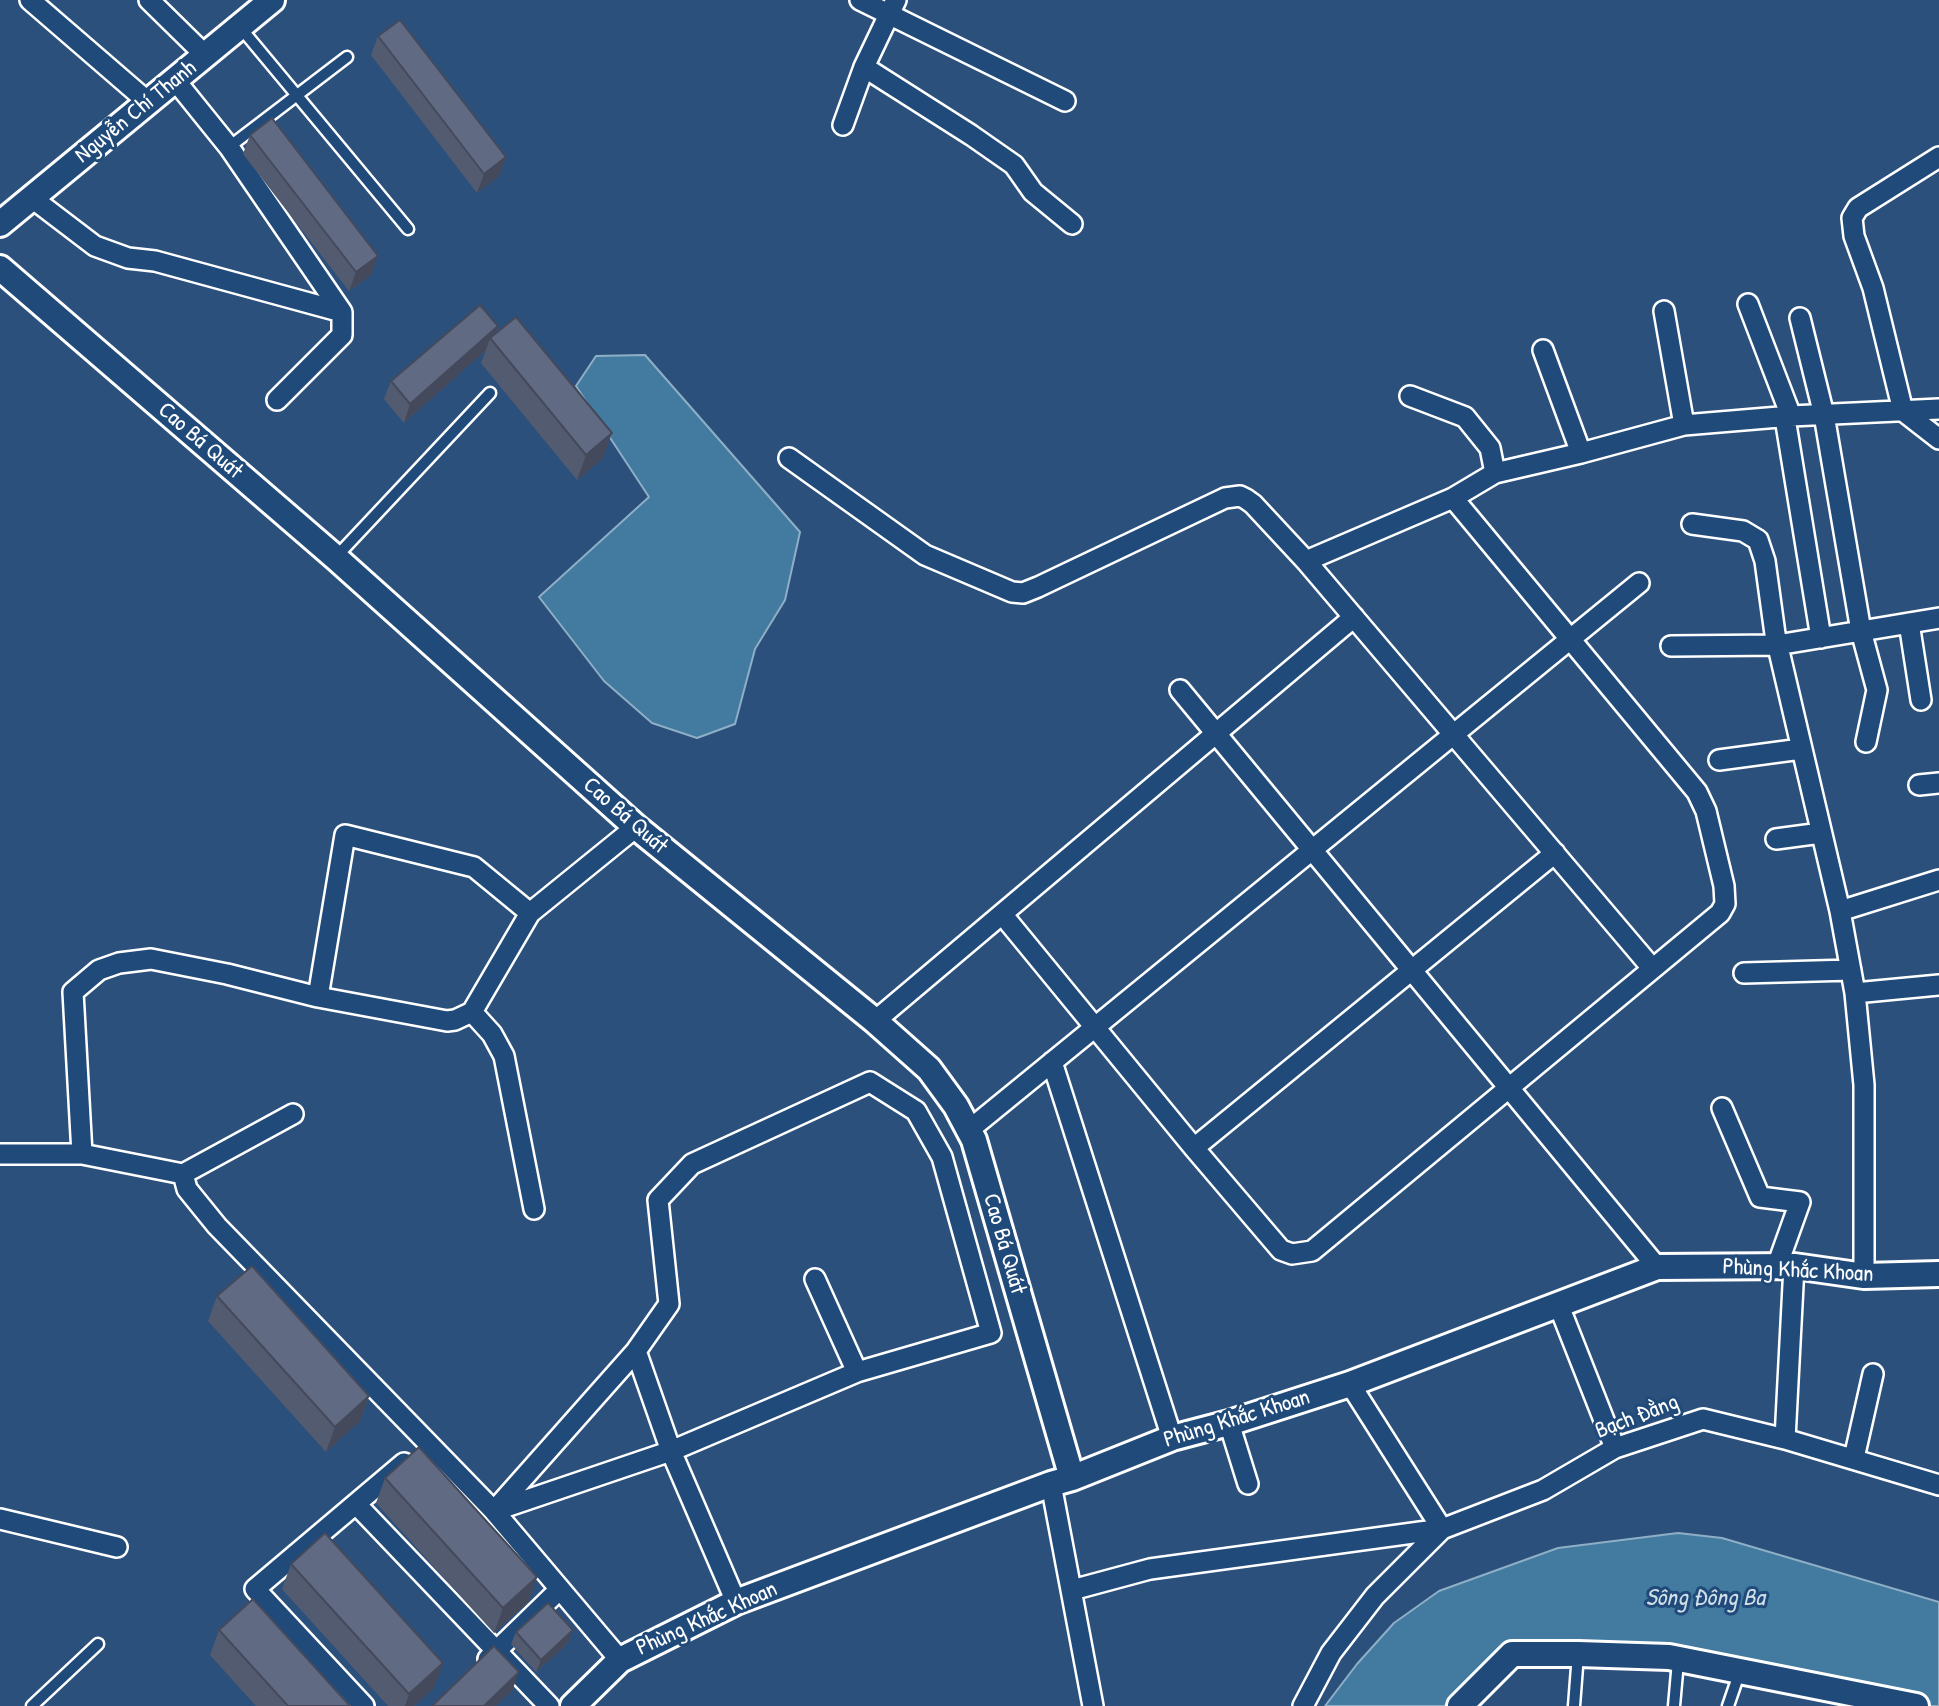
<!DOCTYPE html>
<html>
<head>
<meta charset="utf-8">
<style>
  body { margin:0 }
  canvas { display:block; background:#2c507c }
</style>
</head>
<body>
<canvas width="1939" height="1706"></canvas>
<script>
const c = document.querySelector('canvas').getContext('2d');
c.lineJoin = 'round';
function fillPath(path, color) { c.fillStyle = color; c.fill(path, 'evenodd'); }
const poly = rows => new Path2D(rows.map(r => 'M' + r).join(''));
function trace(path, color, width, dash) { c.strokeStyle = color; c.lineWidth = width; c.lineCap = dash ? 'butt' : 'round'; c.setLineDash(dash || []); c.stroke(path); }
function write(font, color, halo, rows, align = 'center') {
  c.font = font + ' "Patrick Hand",sans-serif'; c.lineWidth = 6; c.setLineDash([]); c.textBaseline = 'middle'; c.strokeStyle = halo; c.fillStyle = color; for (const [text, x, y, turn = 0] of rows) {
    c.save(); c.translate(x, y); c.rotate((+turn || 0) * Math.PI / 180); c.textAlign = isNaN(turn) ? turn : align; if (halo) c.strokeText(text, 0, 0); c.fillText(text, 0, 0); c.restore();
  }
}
const water = poly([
  [645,355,800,532,785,600,755,649,735,724,697,738,652,723,604,681,539,597,649,497,576,386,596,356,645,355],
  [1678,1533,1722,1538,1939,1602,1939,1706,1903,1706,1562,1647,1492,1672,1444,1706,1325,1706,1357,1664,1394,1623,1439,1591,1558,1548,1678,1533]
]);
fillPath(water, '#437aa0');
trace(water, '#8eafc6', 2);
const service = poly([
  [240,27,408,229],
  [229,147,347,57],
  [336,557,490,393],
  [32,1706,98,1644],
  [1574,1706,1578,1654],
  [1674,1706,1678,1661],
  [1728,1706,1740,1671]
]);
const minor = poly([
  [30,0,148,102],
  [149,0,205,55],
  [860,0,1065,101],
  [864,67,971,135,1014,165,1033,192,1072,224],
  [175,80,229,147,342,312],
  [843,125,864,67,896,0],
  [1939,157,1858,208,1852,218,1854,236,1873,288,1903,411,1939,439],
  [32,198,95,246,128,258,155,261,342,312,342,335,277,400],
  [1748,304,1791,416],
  [1664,311,1684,425],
  [1800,318,1824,415,1861,631,1877,690,1866,742],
  [1543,350,1581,453],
  [1410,396,1465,417,1490,448,1495,473],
  [1785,418,1821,638],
  [789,458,925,555,1012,592,1023,593,1038,587,1225,498,1240,496,1246,499,1253,504,1306,561,1652,968],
  [1692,524,1743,531,1758,540,1765,561,1775,634,1840,911,1855,993,1864,1085,1864,1276],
  [1306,561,1453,498,1495,473,1581,453,1684,425,1791,416,1939,409],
  [1909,623,1921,700],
  [1671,646,1777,645,1939,618],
  [1180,690,1657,1267],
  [1719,760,1801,749],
  [1919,785,1939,783],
  [1776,839,1821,833],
  [1840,911,1939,880],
  [1002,914,1194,1148,1281,1250,1292,1254,1312,1251,1720,913,1725,904,1724,886,1706,811,1697,792,1453,498],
  [1744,973,1851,970],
  [1855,993,1939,985],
  [318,997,345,835,474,867,530,913],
  [472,1012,492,1034,504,1056,534,1209],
  [875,1021,1354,617],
  [1052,1062,1172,1438],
  [870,1082,916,1111,942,1157,991,1333,857,1372,671,1451,494,1511,636,1351,669,1304,658,1200,692,1164,870,1082],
  [1722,1108,1760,1197,1800,1202,1777,1266],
  [969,1130,1639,583],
  [1194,1148,1555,853],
  [0,1154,82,1154,183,1174,187,1189,217,1226,494,1511,620,1660],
  [82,1154,73,992,99,970,119,963,151,959,227,974,318,997,447,1021,455,1020,472,1012,530,913,636,827],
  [183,1174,293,1114],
  [815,1279,857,1372],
  [1559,1306,1615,1448],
  [636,1351,671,1451,736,1602],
  [1350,1384,1442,1529],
  [1229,1423,1248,1484],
  [1785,1439,1794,1266],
  [1854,1458,1873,1374],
  [1051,1484,1093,1706],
  [356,1504,549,1706],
  [0,1519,117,1547],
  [1072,1590,1150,1569,1442,1529,1543,1490,1615,1448,1703,1419,1785,1439,1939,1485],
  [488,1659,560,1589],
  [364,1706,255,1589,404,1463],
  [1303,1706,1331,1653,1375,1596,1442,1529]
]);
const tertiary = poly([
  [0,224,272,0],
  [0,268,336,558,636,827,875,1021,929,1069,956,1106,974,1140,1072,1478],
  [573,1706,620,1660,736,1602,1051,1484,1072,1478,1172,1438,1229,1423,1350,1384,1657,1267,1794,1266,1864,1276,1939,1274],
  [1460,1706,1512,1654,1578,1654,1669,1657,1916,1706]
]);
trace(service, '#fff', 15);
trace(minor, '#fff', 24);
trace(tertiary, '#fff', 30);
trace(service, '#1f4a7a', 10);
trace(minor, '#1f4a7a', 19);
trace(tertiary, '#1f4a7a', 24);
fillPath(poly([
  [378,36,499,176,477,193,371,55],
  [250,135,371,275,349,291,243,154],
  [498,326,496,333,603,458,577,480,481,363,486,350,404,423,384,399,391,381],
  [217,1296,369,1396,360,1421,326,1452,208,1321],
  [385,1478,537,1577,528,1602,494,1633,376,1503],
  [291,1564,434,1688,414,1706,388,1706,282,1589],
  [219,1630,350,1706,256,1706,210,1655],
  [516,1632,568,1643,536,1672,511,1644]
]), '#535b71');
fillPath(poly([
  [506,157,499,176,477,193,484,174],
  [378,256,371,275,349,291,356,272],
  [498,326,493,341,490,338,486,350,404,423,410,404],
  [612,433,603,458,577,480,586,455],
  [369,1396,360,1421,326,1452,335,1427],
  [537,1577,528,1602,494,1633,503,1608],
  [573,1630,568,1643,536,1672,541,1660],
  [443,1663,434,1688,414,1706,405,1706,409,1694],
  [519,1672,512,1691,496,1706,484,1706]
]), '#444a5c');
const building = poly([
  [400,20,506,157,484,174,378,36,400,20],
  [272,118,378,256,356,272,250,135,272,118],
  [480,305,498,326,410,404,391,381,480,305],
  [516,317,612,433,586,455,490,338,516,317],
  [252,1266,369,1396,335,1427,217,1296,252,1266],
  [419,1447,537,1577,503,1608,385,1478,419,1447],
  [325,1533,443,1663,409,1694,291,1564,325,1533],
  [253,1599,350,1706,288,1706,219,1630,253,1599],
  [548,1603,573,1630,541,1660,516,1632,548,1603],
  [494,1646,519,1672,484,1706,432,1706,494,1646]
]);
fillPath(building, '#616a83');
trace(building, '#444a5c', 2);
write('23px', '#fff', '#1f4a7a', [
  ["Nguyễn Chí Thanh",136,112,-39],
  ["Cao Bá Quát",200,441,41],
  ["Cao Bá Quát",625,816,41],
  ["Cao Bá Quát",1004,1244,74],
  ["Phùng Khắc Khoan",1798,1271,3],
  ["Bạch Đằng",1637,1417,-21],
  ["Phùng Khắc Khoan",1237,1419,-17],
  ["Phùng Khắc Khoan",707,1619,-24]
]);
write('italic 24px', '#d0dee7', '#1f4a7a', [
  ["Sông Đông Ba",1705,1599]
]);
</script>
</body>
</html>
